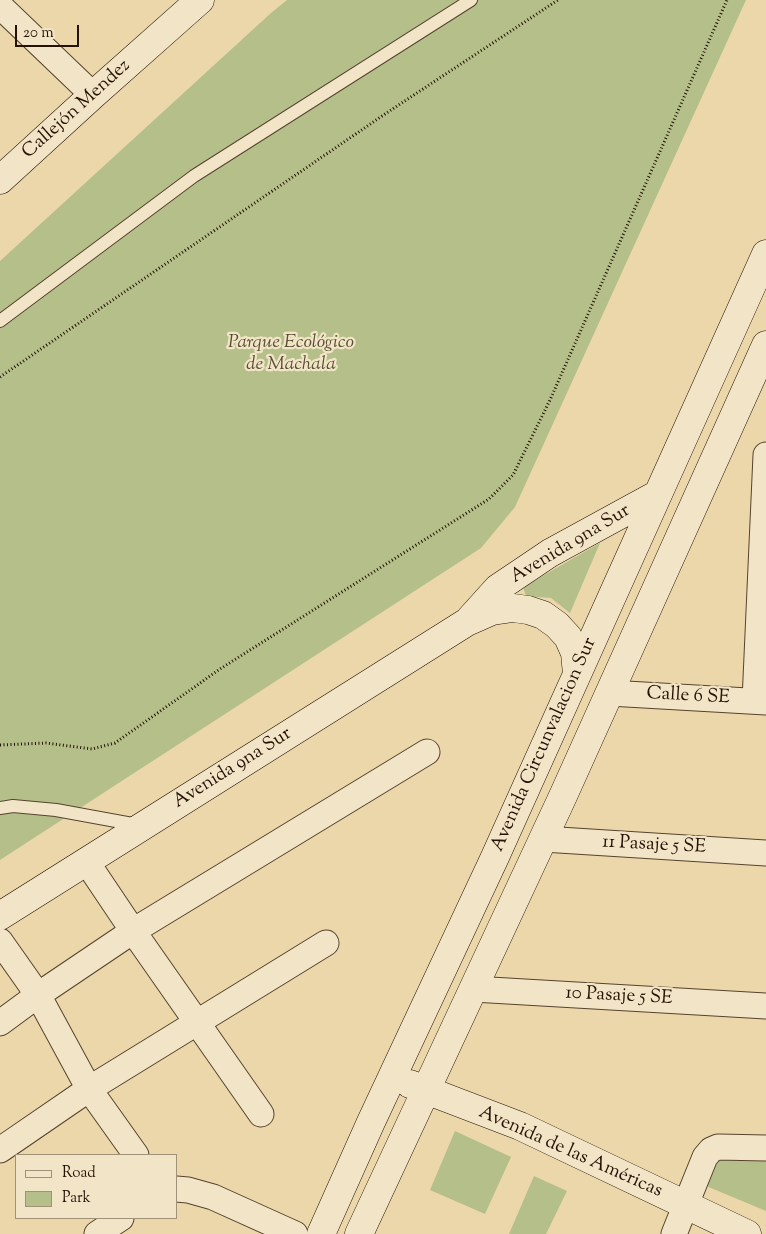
<!DOCTYPE html>
<html>
<head>
<meta charset="utf-8">
<style>
  body { margin:0 }
  #map { position:relative; width:766px; height:1234px; overflow:hidden; background:#ebd7a9; font-family:"Sorts Mill Goudy",serif }
  canvas { display:block }
  .legend { position:absolute; left:15px; top:1154px; width:162px; height:65px; box-sizing:border-box; background:#f2e5c7; border:1px solid #a09179; margin:0; padding:6px 9px; list-style:none; font-size:15px; color:#251205 }
  .legend li { display:flex; align-items:center; gap:10px; height:25px }
  .legend b { width:25px; border:1px solid #a09179 }
  .scale { position:absolute; left:15px; top:25px; width:64px; height:22px; box-sizing:border-box; border:2px solid #251205; border-top:0; padding-left:6px; font-size:15px; line-height:18px; white-space:nowrap; color:#251205; -webkit-text-stroke:4px #f2e5c7; paint-order:stroke }
</style>
</head>
<body>
<div id="map">
<canvas width="766" height="1234"></canvas>
<ul class="legend">
<li><b style="height:6px;background:#f2e5c7"></b>Road</li>
<li><b style="height:14px;background:#b5bf8a"></b>Park</li>
</ul>
<div class="scale">20 m</div>
</div>
<script>
const c = document.querySelector('canvas').getContext('2d');
c.lineJoin = 'round';
function fillPath(path, color) { c.fillStyle = color; c.fill(path, 'evenodd'); }
const poly = rows => new Path2D(rows.map(r => 'M' + r).join(''));
function trace(path, color, width, dash) { c.strokeStyle = color; c.lineWidth = width; c.lineCap = dash ? 'butt' : 'round'; c.setLineDash(dash || []); c.stroke(path); }
function write(font, color, halo, rows, align = 'center') {
  c.font = font + ' "Sorts Mill Goudy",serif'; c.lineWidth = 4.5; c.setLineDash([]); c.textBaseline = 'middle'; c.strokeStyle = halo; c.fillStyle = color; for (const [text, x, y, turn = 0] of rows) {
    c.save(); c.translate(x, y); c.rotate((+turn || 0) * Math.PI / 180); c.textAlign = isNaN(turn) ? turn : align; if (halo) c.strokeText(text, 0, 0); c.fillText(text, 0, 0); c.restore();
  }
}
fillPath(poly([
  [287,0,746,0,515,507,481,548,0,860,0,261,271,13],
  [600,543,570,613,551,598,526,596,523,587],
  [455,1131,511,1157,485,1214,430,1190],
  [722,1155,766,1157,766,1211,699,1183],
  [534,1176,567,1191,546,1234,509,1234]
]), '#b5bf8a');
const lane = poly([
  [0,321,194,176,471,0],
  [0,808,13,806,56,810,138,825]
]);
const street = poly([
  [0,6,93,95],
  [609,693,766,702],
  [755,701,766,455],
  [543,839,766,853],
  [86,861,133,931,261,1114],
  [0,941,38,995,89,1089,136,1155],
  [473,989,766,1006],
  [0,1023,38,995,133,931,427,752],
  [0,1150,89,1089,326,943],
  [176,1189,188,1190,213,1197,295,1234],
  [97,1234,121,1218],
  [674,1234,705,1157,711,1150,718,1147,766,1148]
]);
const secondary = poly([
  [0,180,93,95,200,0],
  [470,619,498,588,550,553,658,494],
  [0,916,467,622,492,611,513,608,528,610,543,615,557,625,568,637,575,653,577,674],
  [410,1084,520,1126,747,1234],
  [321,1234,371,1122,495,857,766,254],
  [359,1234,563,796,766,345]
]);
trace(lane, '#56432e', 14);
trace(street, '#56432e', 27);
trace(secondary, '#251205', 29);
trace(poly([
  [0,377,385,114,558,0],
  [0,745,46,743,92,749,115,743,220,669,489,499,513,475,550,400,727,0]
]), '#251205', 3, [1, 2.5]);
trace(lane, '#f2e5c7', 12);
trace(street, '#f2e5c7', 25);
trace(secondary, '#f2e5c7', 28);
write('19px', '#251205', '#f2e5c7', [
  ["Callejón Mendez",77,110,-42],
  ["Avenida 9na Sur",571,545,-31],
  ["Calle 6 SE",688,697,3],
  ["Avenida Circunvalacion Sur",545,745,-66],
  ["Avenida 9na Sur",233,769,-32],
  ["11 Pasaje 5 SE",654,846,3],
  ["10 Pasaje 5 SE",619,997,3],
  ["Avenida de las Américas",570,1153,24]
]);
write('italic 19px', '#574f34', '#f2e5c7', [
  ["Parque Ecológico",291,344],
  ["de Machala",291,366]
]);
</script>
</body>
</html>
